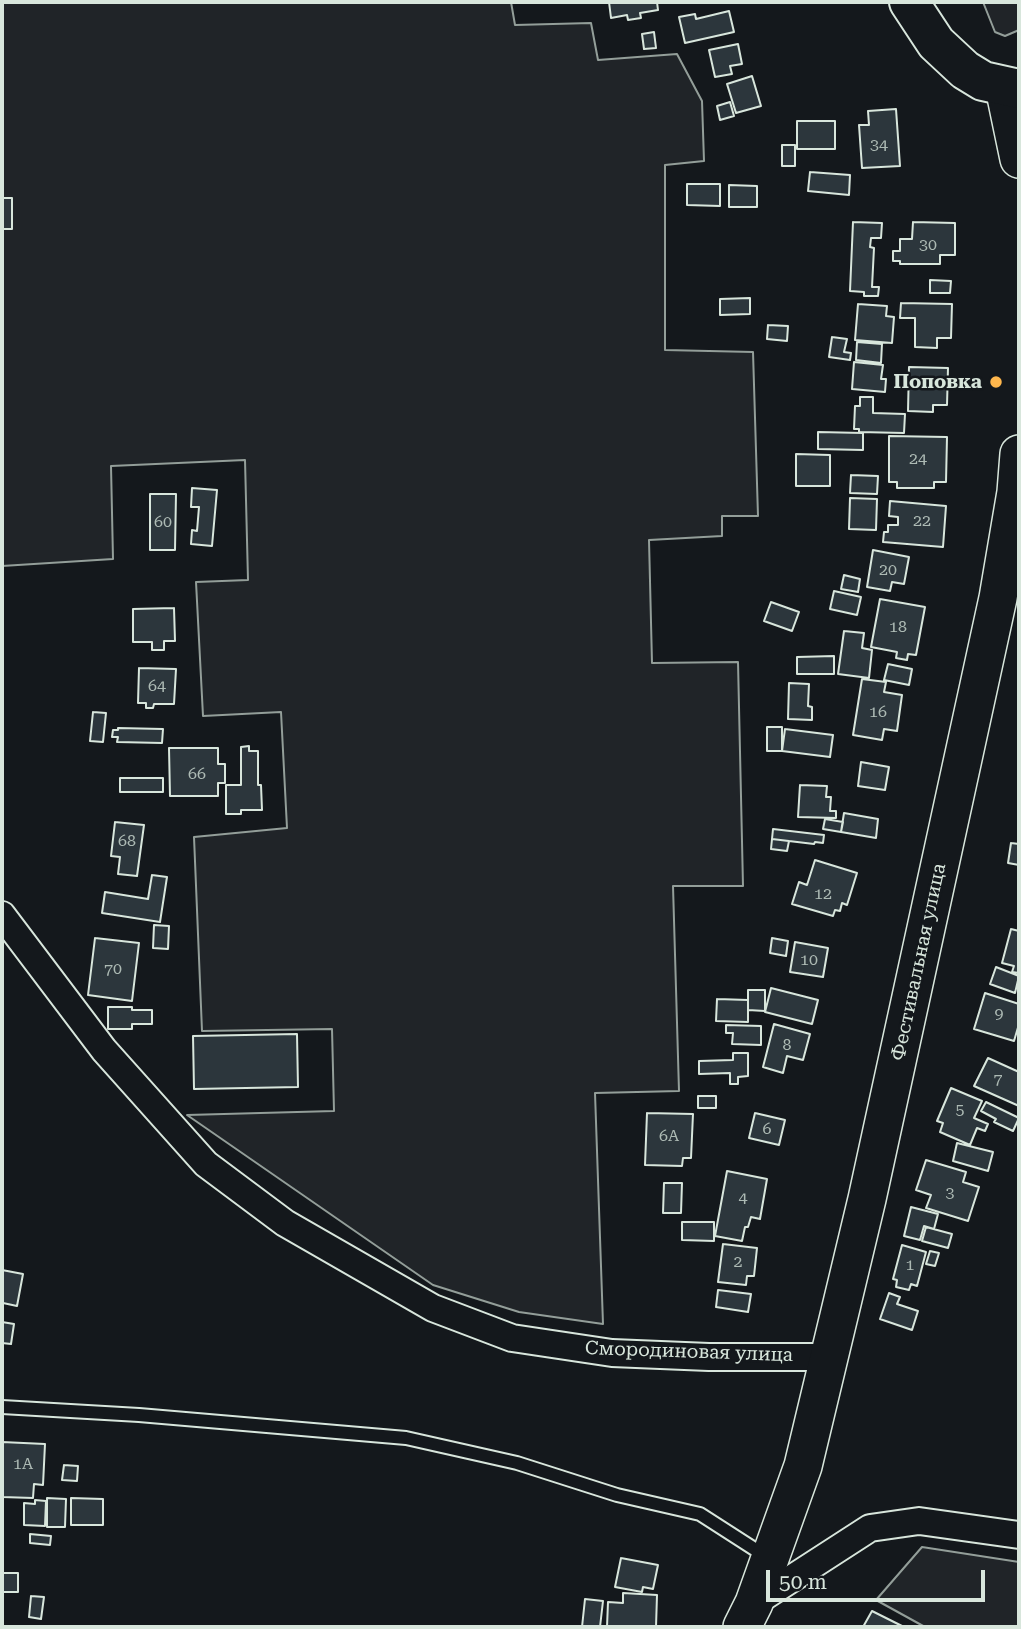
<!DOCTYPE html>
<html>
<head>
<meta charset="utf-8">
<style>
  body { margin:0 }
  #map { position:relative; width:1021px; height:1629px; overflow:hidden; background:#14181c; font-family:"Roboto Serif",serif }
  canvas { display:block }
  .frame { position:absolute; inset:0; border:4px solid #d8e6dc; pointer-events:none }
  .scale { position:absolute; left:766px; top:1570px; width:219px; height:32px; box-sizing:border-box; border:4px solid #d8e6dc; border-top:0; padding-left:9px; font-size:21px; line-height:24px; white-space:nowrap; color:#d8e6dc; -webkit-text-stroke:5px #14181c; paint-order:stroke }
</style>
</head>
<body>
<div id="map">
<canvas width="1021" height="1629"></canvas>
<div class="frame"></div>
<div class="scale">50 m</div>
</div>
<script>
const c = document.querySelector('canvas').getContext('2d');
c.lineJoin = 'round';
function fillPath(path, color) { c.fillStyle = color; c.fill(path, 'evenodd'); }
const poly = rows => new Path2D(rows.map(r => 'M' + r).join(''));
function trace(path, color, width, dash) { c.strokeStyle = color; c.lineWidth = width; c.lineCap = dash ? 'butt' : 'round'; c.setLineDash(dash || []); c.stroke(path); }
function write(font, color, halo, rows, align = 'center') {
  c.font = font + ' "Roboto Serif",serif'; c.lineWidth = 5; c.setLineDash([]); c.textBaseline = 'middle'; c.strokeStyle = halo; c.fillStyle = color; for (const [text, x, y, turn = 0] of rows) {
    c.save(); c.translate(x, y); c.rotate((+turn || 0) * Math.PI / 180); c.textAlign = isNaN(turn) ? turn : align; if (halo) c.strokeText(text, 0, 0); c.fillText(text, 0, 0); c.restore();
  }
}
const green = poly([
  [2,2,511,2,515,25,591,23,598,60,677,54,702,101,704,161,665,165,665,350,753,352,758,516,722,516,722,536,649,540,652,663,738,662,743,886,673,886,679,1091,595,1093,603,1324,519,1312,433,1285,187,1115,334,1111,332,1029,202,1031,194,837,287,828,281,712,203,716,196,582,248,580,245,460,111,466,113,559,2,566,2,2],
  [983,2,1019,2,1019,30,1005,36,995,32,983,2],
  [922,1547,1019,1562,1019,1627,925,1627,876,1600,922,1547]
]);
fillPath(green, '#202428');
trace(green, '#939e99', 2);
const building = poly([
  [609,2,657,2,658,10,640,13,641,18,628,20,627,15,611,18,609,2],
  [729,11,734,32,685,43,679,17,695,14,696,19,729,11],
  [654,32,656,48,644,49,642,34,654,32],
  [738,44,742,64,730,66,732,74,715,77,709,50,738,44],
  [752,76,761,106,736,113,727,84,752,76],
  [730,102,734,116,720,120,717,106,730,102],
  [896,109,900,166,862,168,859,125,869,125,868,111,896,109],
  [797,121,835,121,835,149,797,149,797,121],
  [782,145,795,145,795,166,782,166,782,145],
  [810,172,850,175,849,195,808,191,810,172],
  [687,184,720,184,720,206,687,205,687,184],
  [729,185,757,186,757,207,729,207,729,185],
  [2,198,12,198,12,229,2,229,2,198],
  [853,222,882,223,881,238,871,238,870,247,874,248,872,287,879,287,878,296,864,296,864,292,850,291,853,222],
  [913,222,955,223,955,255,940,255,940,264,900,264,900,261,893,261,893,251,900,251,900,239,912,239,913,222],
  [930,280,951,281,950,293,930,293,930,280],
  [750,298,750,314,720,315,720,299,750,298],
  [901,303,952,304,951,338,937,338,937,348,915,347,915,318,900,318,901,303],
  [858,304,887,306,886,316,894,317,892,343,855,340,858,304],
  [768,325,788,326,787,341,767,339,768,325],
  [832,337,847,339,844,352,851,353,850,360,829,357,832,337],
  [857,342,882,344,881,363,856,360,857,342],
  [854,362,883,365,881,379,886,379,885,392,852,389,854,362],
  [909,367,948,368,947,405,933,405,933,412,908,411,909,367],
  [860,397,873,397,873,413,905,414,904,433,859,432,859,429,854,429,855,406,860,406,860,397],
  [818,432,863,433,863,450,818,449,818,432],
  [889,436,947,437,946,482,934,482,934,488,897,488,897,482,889,482,889,436],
  [796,454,830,455,830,486,796,486,796,454],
  [851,475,878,476,877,494,850,493,851,475],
  [192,488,217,490,212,546,191,544,192,530,197,531,199,507,191,507,192,488],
  [150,494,176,494,175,550,150,550,150,494],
  [850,498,877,499,876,530,849,529,850,498],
  [890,501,946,506,943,547,883,542,884,532,888,532,888,525,898,525,898,517,889,516,890,501],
  [873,550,909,557,904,584,892,582,890,591,867,587,873,550],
  [844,575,860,579,858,592,841,589,844,575],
  [834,591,861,597,857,615,830,609,834,591],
  [880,599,925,607,916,655,908,654,907,660,896,658,897,652,871,647,880,599],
  [771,602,799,612,792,631,764,621,771,602],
  [174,608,175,641,164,641,164,650,152,650,152,642,133,642,133,609,174,608],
  [844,631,864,633,862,648,872,650,869,678,838,674,844,631],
  [834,656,834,674,797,674,797,657,834,656],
  [888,664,912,669,909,685,884,680,888,664],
  [139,668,176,669,174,704,154,704,153,708,146,708,146,703,138,703,139,668],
  [862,679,886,682,884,692,902,695,897,731,884,729,882,740,853,735,862,679],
  [789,683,809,684,808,706,812,707,812,720,788,719,789,683],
  [93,712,106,713,103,742,90,741,93,712],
  [767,727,782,727,782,751,767,751,767,727],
  [118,728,163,729,162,743,117,742,118,737,112,737,113,730,118,730,118,728],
  [785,729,833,735,830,757,782,751,785,729],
  [249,746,249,751,258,751,258,785,261,785,262,810,241,810,241,814,226,814,226,785,241,785,241,747,249,746],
  [169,748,218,748,218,764,225,764,225,783,218,783,218,796,170,796,169,748],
  [861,762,889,767,885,790,858,786,861,762],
  [120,778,163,778,163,792,120,792,120,778],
  [800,785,827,786,826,797,831,797,830,811,836,811,836,818,798,817,800,785],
  [844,813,878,819,876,838,841,832,844,813],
  [825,819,843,822,841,832,823,829,825,819],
  [115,822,144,825,137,876,118,874,120,857,111,856,115,822],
  [773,829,824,835,823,843,815,842,814,844,772,839,773,829],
  [772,839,789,841,787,851,771,849,772,839],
  [1011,843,1019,844,1019,865,1008,863,1011,843],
  [815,860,857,873,847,905,842,903,840,911,835,910,833,916,792,904,799,882,807,885,815,860],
  [152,875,167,877,160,922,102,913,105,892,148,899,152,875],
  [154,925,169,926,168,949,153,948,154,925],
  [1011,929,1019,931,1019,973,1012,972,1014,966,1002,963,1011,929],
  [95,938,139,943,132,1001,88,995,95,938],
  [772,938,788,941,786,956,770,953,772,938],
  [795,942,828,948,823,977,790,972,795,942],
  [996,967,1019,976,1015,993,990,984,996,967],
  [771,988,818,1000,812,1024,765,1012,771,988],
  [748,990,765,990,765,1011,748,1010,748,990],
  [985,993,1019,1004,1019,1024,1014,1041,974,1029,985,993],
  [717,999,748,1000,748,1022,716,1021,717,999],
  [108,1007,132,1007,132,1010,152,1010,152,1024,132,1024,132,1029,108,1029,108,1007],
  [774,1024,810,1034,803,1060,787,1056,783,1073,763,1067,774,1024],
  [726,1025,761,1026,761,1045,732,1044,733,1033,726,1033,726,1025],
  [297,1034,298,1087,194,1089,193,1036,297,1034],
  [733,1053,748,1053,748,1076,738,1077,738,1084,730,1084,730,1073,699,1074,699,1061,733,1060,733,1053],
  [988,1058,1019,1072,1019,1106,974,1086,988,1058],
  [951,1088,982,1101,974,1118,988,1124,985,1131,977,1128,970,1145,940,1132,943,1123,937,1121,951,1088],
  [698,1096,716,1096,716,1108,698,1108,698,1096],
  [986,1102,1019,1118,1013,1131,994,1122,996,1119,981,1111,986,1102],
  [647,1113,693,1114,691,1158,683,1158,682,1166,645,1165,647,1113],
  [755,1113,785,1120,779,1145,749,1138,755,1113],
  [957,1143,993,1152,988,1171,953,1161,957,1143],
  [926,1160,966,1172,963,1182,979,1187,968,1221,926,1208,931,1195,916,1190,926,1160],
  [727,1171,767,1179,760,1219,751,1217,748,1227,745,1227,742,1241,715,1236,727,1171],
  [664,1183,682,1183,681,1213,663,1213,664,1183],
  [911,1207,938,1214,934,1229,924,1226,920,1240,904,1236,911,1207],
  [682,1222,714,1222,714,1241,682,1240,682,1222],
  [926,1227,952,1234,948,1248,922,1241,926,1227],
  [723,1244,757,1248,754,1276,747,1276,746,1285,718,1282,723,1244],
  [902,1245,926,1252,917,1286,911,1284,909,1290,896,1287,897,1280,893,1279,902,1245],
  [930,1251,939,1253,935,1266,926,1264,930,1251],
  [2,1270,23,1274,17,1306,3,1303,2,1307,2,1270],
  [718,1290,751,1294,748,1312,716,1307,718,1290],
  [889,1293,900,1297,897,1304,918,1311,912,1330,880,1319,889,1293],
  [2,1322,14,1324,11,1344,2,1343,2,1322],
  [2,1442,45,1444,43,1485,34,1484,33,1498,2,1497,2,1442],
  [64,1465,78,1466,77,1481,62,1480,64,1465],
  [47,1498,66,1499,65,1527,47,1527,47,1498],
  [71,1498,103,1499,103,1525,71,1525,71,1498],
  [35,1500,46,1501,45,1526,24,1525,24,1503,35,1504,35,1500],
  [30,1534,51,1536,50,1545,30,1543,30,1534],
  [621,1558,658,1565,653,1589,643,1587,642,1592,615,1587,621,1558],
  [2,1573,18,1573,18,1592,2,1592,2,1573],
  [623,1593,657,1595,656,1627,607,1627,608,1602,623,1603,623,1593],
  [31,1596,44,1597,41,1619,29,1617,31,1596],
  [585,1599,603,1601,600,1627,582,1627,585,1599],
  [872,1611,904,1627,863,1627,872,1611]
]);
fillPath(building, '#2c363c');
trace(building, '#d8e6dc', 2);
const lane = poly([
  [2,1407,139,1415,406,1438,517,1463,617,1495,700,1514,756,1550,767,1549]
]);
const street = poly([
  [2,915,104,1050,206,1164,285,1223,433,1308,512,1338,612,1353,709,1357,829,1357],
  [754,1603,870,1528,919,1521,1019,1535]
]);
const secondary = poly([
  [1004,87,1019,159],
  [742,1627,754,1603,803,1466,867,1199,998,598,1016,492,1019,454]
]);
const primary = poly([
  [909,2,936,43,965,70,983,81,1019,89]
]);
trace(lane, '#d8e6dc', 16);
trace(street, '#d8e6dc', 30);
trace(secondary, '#d8e6dc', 40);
trace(primary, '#d8e6dc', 42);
trace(lane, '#14181c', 12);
trace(street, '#14181c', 26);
trace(secondary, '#14181c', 37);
trace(primary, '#14181c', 38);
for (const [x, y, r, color] of [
  [996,382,7,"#ffb74d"]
]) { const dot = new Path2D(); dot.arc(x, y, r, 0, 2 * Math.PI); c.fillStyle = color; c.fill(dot); trace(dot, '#14181c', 2.5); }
write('16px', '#adbab4', null, [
  ["34",879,145],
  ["30",928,245],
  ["24",918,459],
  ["22",922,521],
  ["60",163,522],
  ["20",888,570],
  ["18",898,627],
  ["64",157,686],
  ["16",878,712],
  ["66",197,774],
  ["68",127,841],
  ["12",823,894],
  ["10",809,960],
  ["70",113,969],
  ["9",999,1014],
  ["8",787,1045],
  ["7",998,1079],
  ["5",960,1110],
  ["6",767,1129],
  ["6А",669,1136],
  ["3",950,1193],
  ["4",743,1198],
  ["2",738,1262],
  ["1",910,1265],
  ["1А",23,1464]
]);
write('bold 19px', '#d8e6dc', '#14181c', [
  ["Поповка",982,382]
], 'right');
write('19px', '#d8e6dc', '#14181c', [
  ["Фестивальная улица",919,962,-78],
  ["Смородиновая улица",689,1352,2]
]);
</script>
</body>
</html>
